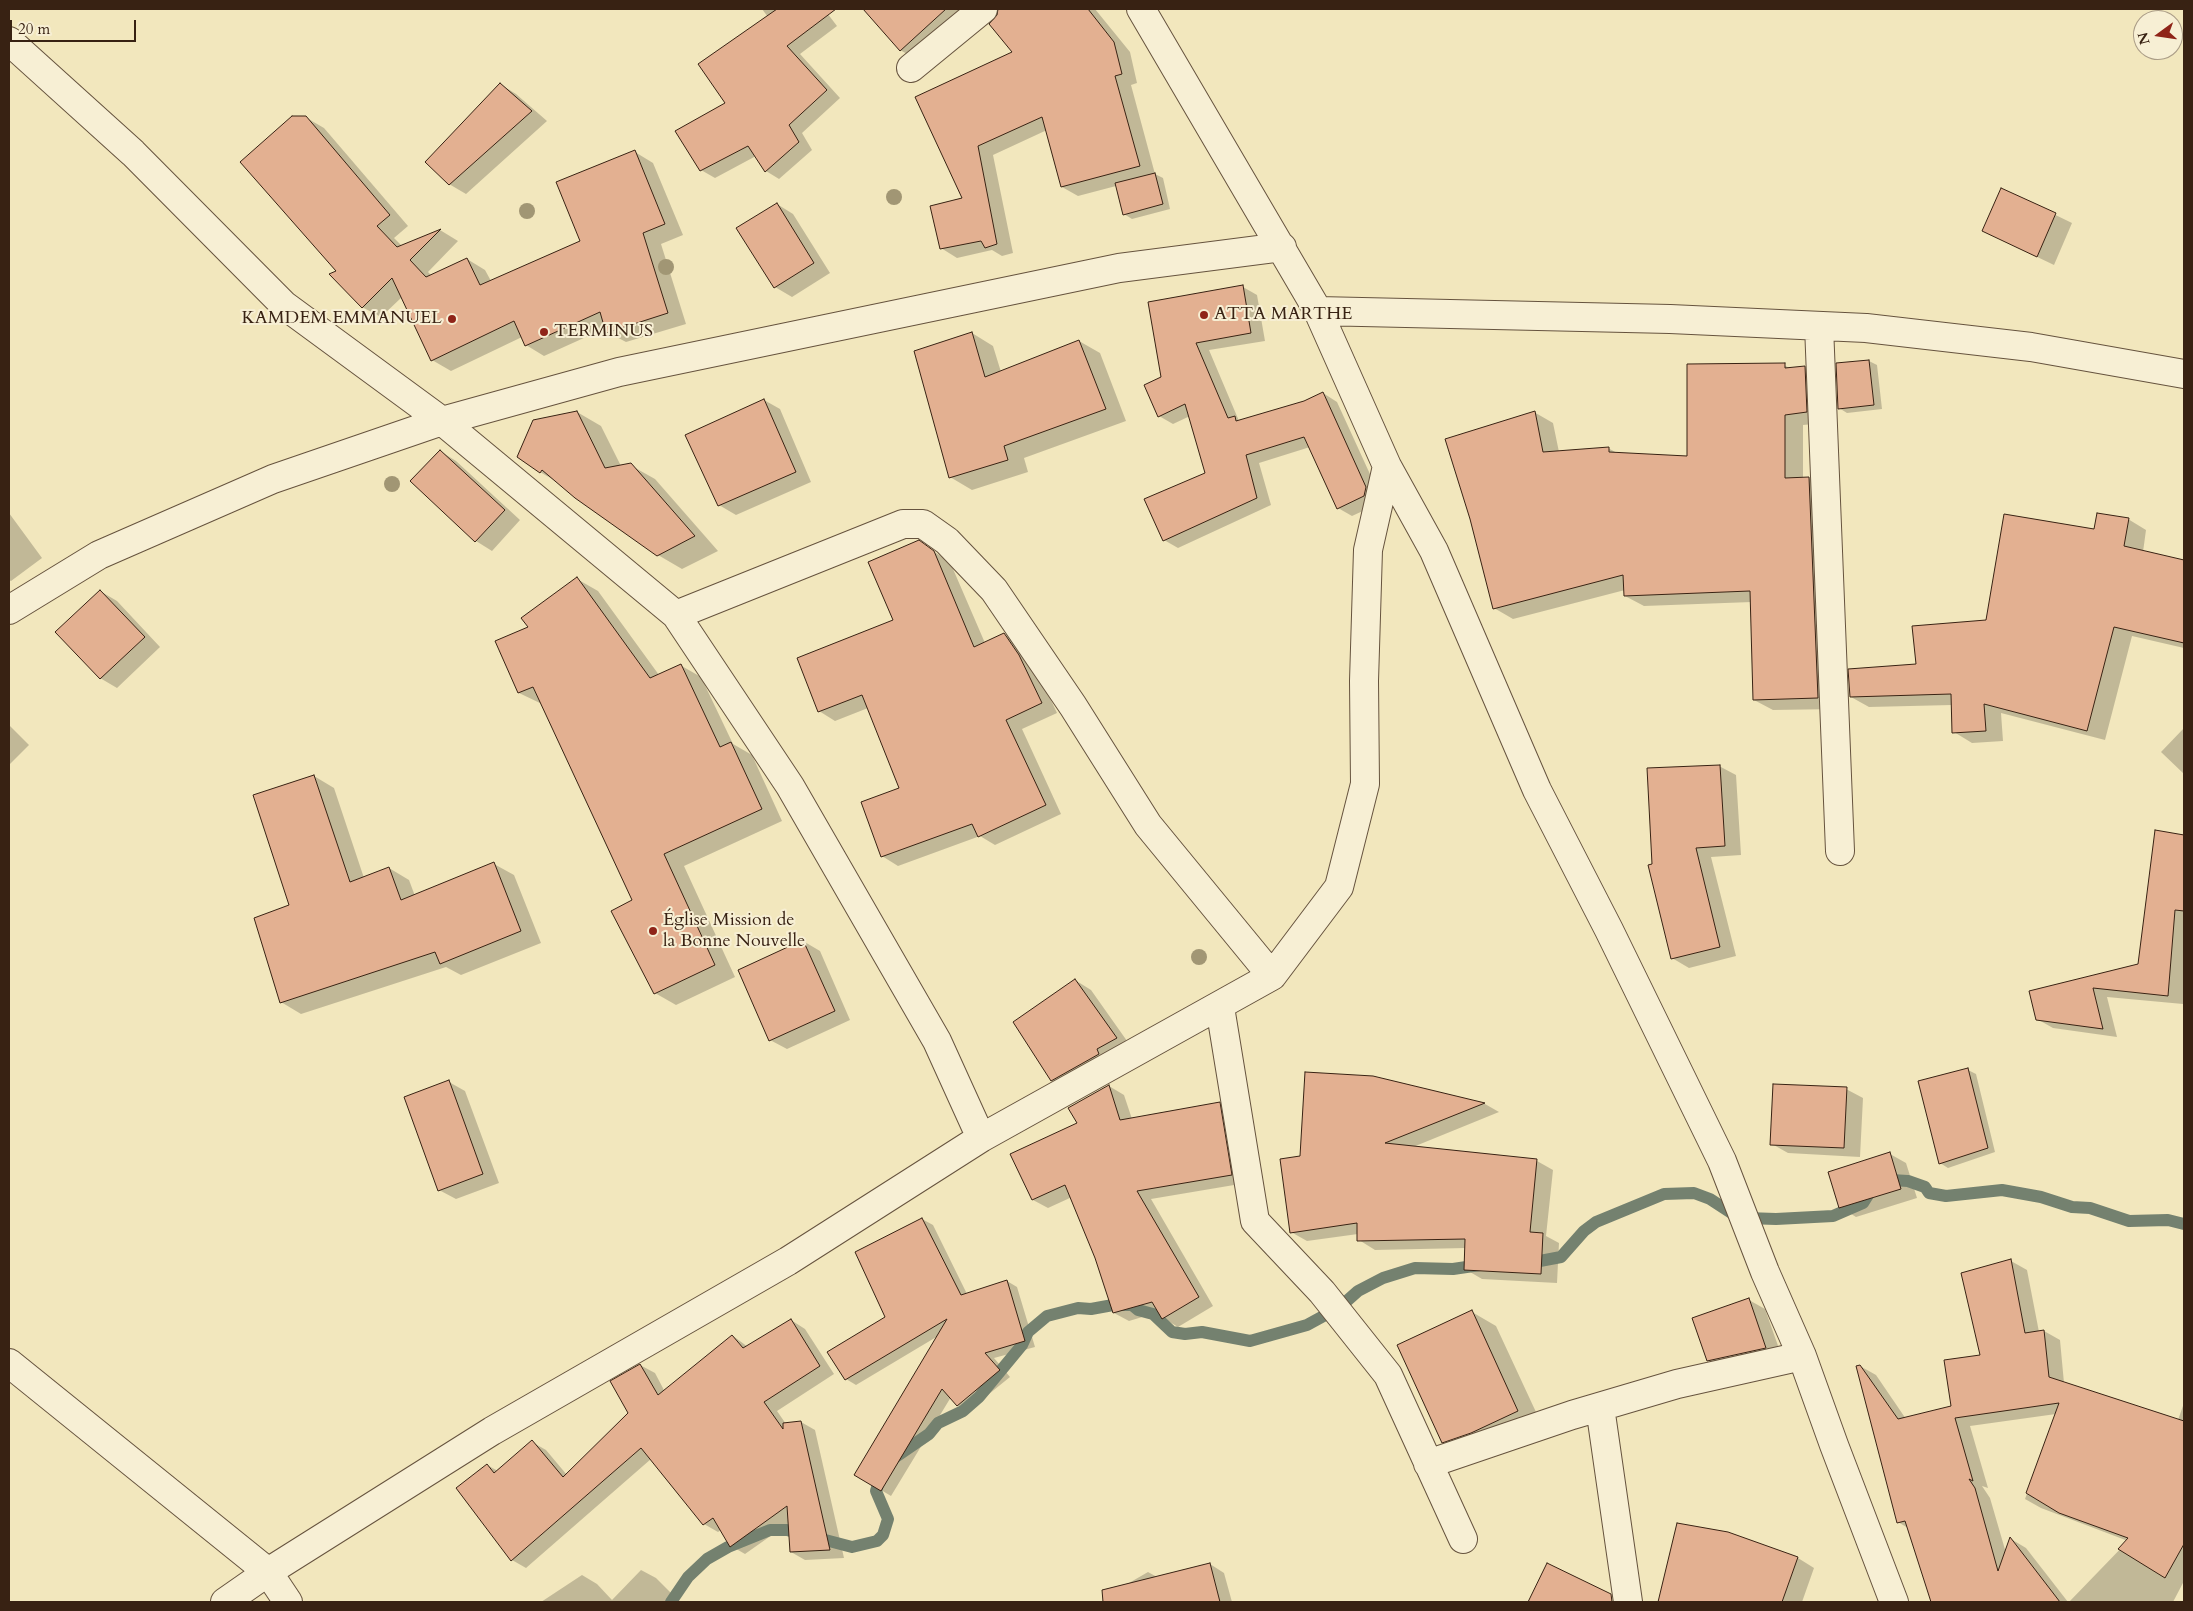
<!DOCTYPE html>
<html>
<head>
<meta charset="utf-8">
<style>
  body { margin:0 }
  #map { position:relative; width:2193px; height:1611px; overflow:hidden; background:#f2e7bd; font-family:Cardo,serif }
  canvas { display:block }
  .frame { position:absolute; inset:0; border:10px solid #382213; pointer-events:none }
  .north { position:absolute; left:2133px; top:10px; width:50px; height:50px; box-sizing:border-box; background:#f7efd4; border:1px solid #ab9d87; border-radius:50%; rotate:256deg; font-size:14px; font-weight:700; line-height:20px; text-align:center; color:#382213 }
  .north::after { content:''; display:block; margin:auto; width:18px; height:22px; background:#8f2418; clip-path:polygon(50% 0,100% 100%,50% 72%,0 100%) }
  .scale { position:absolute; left:10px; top:20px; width:126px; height:22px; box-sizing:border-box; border:2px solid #382213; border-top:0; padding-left:6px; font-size:15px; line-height:18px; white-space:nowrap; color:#382213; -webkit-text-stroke:4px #f7efd4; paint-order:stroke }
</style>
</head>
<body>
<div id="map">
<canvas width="2193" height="1611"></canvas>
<div class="frame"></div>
<div class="north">N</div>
<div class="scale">20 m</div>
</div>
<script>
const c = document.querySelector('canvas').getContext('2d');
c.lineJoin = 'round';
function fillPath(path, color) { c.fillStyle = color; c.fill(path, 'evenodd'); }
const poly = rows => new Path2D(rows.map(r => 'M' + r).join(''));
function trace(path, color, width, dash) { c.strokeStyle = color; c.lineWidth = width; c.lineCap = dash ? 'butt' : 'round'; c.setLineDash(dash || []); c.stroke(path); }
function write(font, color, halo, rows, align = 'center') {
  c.font = font + ' Cardo,serif'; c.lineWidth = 4; c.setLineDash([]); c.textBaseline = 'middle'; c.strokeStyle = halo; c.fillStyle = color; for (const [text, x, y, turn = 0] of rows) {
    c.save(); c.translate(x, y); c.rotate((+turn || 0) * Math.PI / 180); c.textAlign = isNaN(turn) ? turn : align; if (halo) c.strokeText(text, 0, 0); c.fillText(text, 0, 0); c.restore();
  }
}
fillPath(poly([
  [762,9,824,9,837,26,800,54,840,98,802,133,812,150,779,179,766,171,756,156,715,178,701,170,677,131,727,103,768,17],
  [864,9,963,9,923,63,900,50],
  [1014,9,1095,9,1130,52,1137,83,1131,85,1155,174,1163,178,1170,209,1132,219,1124,214,1116,186,1078,196,1062,187,1047,130,993,155,1013,253,1002,256,992,250,957,258,941,248,964,199,917,98,1014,52,993,26],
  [500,84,516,94,547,121,466,194,449,184],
  [305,117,324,128,408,226,394,238,402,246,440,230,458,241,428,272,432,276,467,259,485,270,491,281,581,241,635,152,653,163,683,235,661,244,686,324,626,342,607,332,606,328,544,356,526,345,522,337,451,371,432,360,402,297,381,317,362,307,338,272],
  [2002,189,2072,223,2054,265,1983,231],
  [777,204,793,214,830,273,792,297,775,287,738,228],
  [1243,287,1257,295,1265,341,1209,350,1239,421,1305,402,1323,393,1337,402,1380,496,1378,504,1352,516,1338,508,1310,447,1259,463,1271,505,1178,548,1164,540,1206,473,1190,416,1173,424,1159,416,1162,378],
  [972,333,993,346,1001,372,1079,341,1100,353,1126,421,1024,458,1028,472,972,490,950,477],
  [1869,361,1877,365,1882,409,1847,413,1839,408,1837,364],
  [1784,365,1791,369,1805,367,1823,378,1825,423,1803,425,1803,479,1809,478,1828,489,1837,709,1773,710,1754,700,1752,602,1644,606,1625,596,1625,590,1513,619,1494,608,1534,412,1553,423,1559,452,1608,448,1617,453,1688,457],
  [764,400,780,409,811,482,736,515,719,505],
  [577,412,601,426,621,466,630,465,655,479,718,551,682,569,658,555,559,483,540,472],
  [440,451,456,461,520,520,492,551,476,541,412,481],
  [9,513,42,558,11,581,9,580],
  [2128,519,2146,530,2143,552,2184,561,2184,648,2132,636,2105,740,2001,713,2003,741,1972,743,1954,732,1952,705,1869,707,1851,697,1917,665,1987,621,2095,531],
  [919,542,950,562,985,643,1004,634,1021,644,1035,666,1057,713,1022,729,1061,814,995,845,980,836,898,866,882,856,900,789,868,708,835,721,819,711,895,621],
  [577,579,598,591,659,675,680,665,701,677,733,744,752,755,782,821,684,866,735,977,676,1005,655,993,633,901,542,704,519,693,496,642,529,627],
  [100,591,117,601,160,647,117,688,100,678],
  [9,725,29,745,9,765],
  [2184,728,2184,774,2161,752],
  [1719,766,1736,775,1741,855,1711,857,1736,956,1689,968,1672,958,1654,865],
  [314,776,334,788,364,878,389,868,409,880,415,896,494,864,514,875,541,943,461,975,446,967,301,1014,281,1002],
  [2156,832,2184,836,2183,1004,2107,997,2117,1037,2053,1028,2037,1019,2030,992,2139,965],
  [803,941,820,951,850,1020,787,1049,770,1040],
  [1075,980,1091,990,1132,1048,1068,1090,1052,1080],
  [1968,1070,1976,1074,1995,1152,1948,1168,1940,1163],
  [1373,1077,1485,1104,1499,1112,1413,1147,1537,1161,1553,1170,1546,1236,1559,1243,1557,1283,1482,1279,1465,1269,1466,1248,1375,1250,1359,1240,1358,1234,1307,1241,1291,1232,1301,1157],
  [449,1082,465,1091,499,1183,456,1199,439,1190],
  [1109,1086,1124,1095,1132,1119,1219,1103,1235,1112,1246,1183,1151,1199,1213,1306,1178,1327,1163,1318,1159,1312,1129,1321,1114,1313,1096,1257,1072,1197,1048,1208,1033,1200,1012,1155,1079,1123],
  [1846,1089,1863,1098,1860,1157,1788,1153,1772,1144],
  [1890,1154,1906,1163,1917,1198,1856,1217,1840,1207],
  [922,1219,933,1225,967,1294,1007,1281,1017,1287,1035,1347,994,1358,1010,1377,968,1411,957,1405,951,1397,891,1496,856,1475,938,1336,856,1385,846,1379,886,1317],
  [2011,1261,2027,1270,2039,1332,2044,1331,2060,1340,2064,1383,2178,1420,2184,1403,2184,1581,2173,1602,2069,1602,2128,1541,2041,1508,2025,1499,2056,1414,1970,1426,1988,1488,1982,1486,1990,1498,2006,1553,2011,1539,2026,1548,2068,1602,1932,1602,1908,1528,1898,1522,1860,1366,1876,1375,1906,1419,1952,1407,1981,1356],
  [1749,1300,1765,1309,1782,1357,1724,1370,1708,1360],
  [1472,1312,1496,1326,1542,1425,1468,1456,1443,1442],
  [791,1320,805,1329,834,1374,777,1411,786,1424,801,1422,815,1430,844,1558,805,1560,791,1552,789,1523,745,1554,731,1546,721,1530,718,1532,704,1524,651,1459,526,1568,512,1560,487,1465,498,1471,532,1442,546,1450,567,1475,629,1413,640,1365,655,1373,665,1392,733,1336,748,1347],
  [1678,1525,1728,1534,1798,1558,1814,1568,1802,1602,1659,1602],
  [1210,1564,1224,1573,1232,1602,1106,1602,1103,1598,1148,1572,1157,1577],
  [1547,1565,1609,1596,1607,1602,1529,1602],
  [641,1570,656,1578,680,1602,541,1602,582,1575,597,1584,612,1600]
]), '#0003');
trace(poly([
  [1524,1264,1561,1257,1584,1231,1596,1222,1664,1194,1694,1193,1710,1199,1733,1214,1746,1218,1776,1219,1833,1216,1863,1203,1873,1187,1891,1180,1908,1181,1925,1187,1929,1193,1946,1196,2002,1190,2041,1197,2072,1207,2090,1208,2129,1221,2168,1220,2184,1224],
  [894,1458,929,1434,938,1423,963,1411,979,1397,1022,1345,1028,1332,1047,1316,1078,1308,1091,1309,1113,1305,1132,1305,1138,1310,1153,1314,1172,1332,1185,1334,1202,1332,1250,1341,1307,1325,1340,1307,1358,1291,1383,1278,1415,1268,1453,1269,1480,1265],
  [671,1602,688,1577,707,1559,728,1547,770,1530,787,1530,852,1547,877,1541,883,1535,888,1519,876,1491,882,1473]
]), '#74816f', 12);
const building = poly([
  [777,9,836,9,787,46,827,90,789,125,799,142,765,172,748,146,700,171,675,131,725,103,698,64,777,9],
  [863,9,946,9,900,51,863,9],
  [998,9,1088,9,1114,42,1122,74,1115,76,1140,166,1061,187,1042,117,978,146,997,244,985,248,981,241,940,249,930,206,962,198,915,97,1012,52,989,24,997,15,998,9],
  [500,83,532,111,449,185,425,162,500,83],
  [292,116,306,116,390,215,377,226,397,247,441,229,410,260,426,277,467,258,480,285,580,241,556,182,635,150,665,224,643,233,668,313,606,333,600,312,525,346,514,321,431,361,392,278,362,308,329,274,336,271,240,162,292,116],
  [1155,173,1163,204,1123,215,1115,183,1155,173],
  [2001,188,2056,213,2037,257,1982,231,2001,188],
  [777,203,814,263,774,288,736,228,777,203],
  [1243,285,1251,333,1196,343,1228,418,1235,416,1236,421,1304,401,1323,392,1366,487,1364,496,1337,509,1304,437,1246,455,1257,498,1163,541,1144,499,1205,473,1185,404,1158,417,1144,385,1161,377,1148,302,1243,285],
  [972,332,985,377,1079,340,1106,409,1004,446,1008,460,949,478,914,351,972,332],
  [1869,360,1874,405,1838,409,1836,363,1869,360],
  [1785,363,1785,368,1805,366,1807,412,1785,415,1785,478,1809,477,1818,698,1753,700,1750,591,1624,596,1623,575,1493,609,1470,519,1445,439,1535,411,1543,452,1609,447,1609,452,1687,456,1687,364,1785,363],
  [764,399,796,472,718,506,685,435,764,399],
  [577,411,605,468,631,463,695,536,657,556,575,498,542,470,540,473,517,457,533,420,577,411],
  [440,450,505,510,475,542,410,481,440,450],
  [2097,513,2129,518,2124,546,2184,560,2184,643,2114,627,2087,731,1984,704,1986,731,1952,733,1951,694,1850,697,1848,669,1916,664,1912,626,1986,620,2004,514,2094,529,2097,513],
  [919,540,934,551,974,647,1004,633,1019,655,1042,703,1006,720,1046,805,978,837,972,824,881,857,861,802,899,788,862,695,818,712,797,658,893,620,868,562,919,540],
  [577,577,650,678,681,664,720,747,731,742,762,809,664,854,715,965,654,994,611,911,632,900,533,687,518,693,495,641,528,627,521,618,577,577],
  [100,590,145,637,100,679,55,632,100,590],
  [1720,765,1725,846,1696,848,1720,947,1671,959,1648,865,1652,864,1647,768,1720,765],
  [314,775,350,882,389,867,401,900,494,862,521,931,440,964,435,952,280,1003,254,918,289,905,253,795,314,775],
  [2155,830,2184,835,2184,911,2175,910,2168,996,2093,988,2103,1029,2036,1020,2029,991,2138,964,2155,830],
  [803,940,835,1011,769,1041,738,970,803,940],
  [1075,979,1117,1038,1097,1049,1099,1054,1051,1081,1013,1022,1075,979],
  [1968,1068,1988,1148,1939,1164,1918,1081,1968,1068],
  [1305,1072,1373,1076,1485,1103,1385,1143,1537,1159,1530,1232,1543,1233,1541,1274,1464,1270,1465,1239,1357,1241,1357,1223,1290,1233,1280,1159,1300,1156,1305,1072],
  [449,1080,483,1174,438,1191,404,1097,449,1080],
  [1773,1084,1847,1087,1844,1148,1770,1145,1773,1084],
  [1109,1085,1120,1120,1220,1102,1232,1175,1137,1191,1199,1297,1162,1319,1152,1302,1113,1313,1095,1258,1065,1185,1032,1200,1010,1154,1077,1123,1068,1108,1109,1085],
  [1890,1152,1901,1189,1839,1208,1828,1172,1890,1152],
  [922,1218,961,1295,1007,1280,1025,1341,985,1353,1000,1370,957,1406,942,1389,881,1491,854,1475,947,1319,845,1380,827,1352,885,1317,855,1252,922,1218],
  [2011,1259,2025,1333,2044,1330,2049,1377,2184,1421,2184,1544,2165,1578,2118,1549,2128,1538,2059,1513,2026,1493,2059,1403,1955,1418,1973,1481,1969,1479,1975,1488,1998,1571,2010,1537,2060,1602,1931,1602,1905,1521,1897,1523,1856,1366,1860,1365,1898,1419,1951,1406,1944,1360,1980,1355,1961,1273,2011,1259],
  [1749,1298,1766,1348,1707,1361,1692,1318,1749,1298],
  [1472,1310,1518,1411,1471,1433,1442,1443,1397,1345,1472,1310],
  [791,1319,820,1366,764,1402,783,1429,783,1423,801,1421,830,1550,790,1552,787,1506,730,1547,713,1518,703,1525,641,1448,511,1561,456,1488,487,1464,494,1473,532,1440,563,1477,628,1413,610,1381,640,1364,658,1395,732,1335,743,1348,791,1319],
  [1677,1523,1728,1532,1798,1557,1782,1602,1658,1602,1677,1523],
  [1210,1563,1220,1602,1103,1602,1102,1590,1210,1563],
  [1547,1563,1611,1594,1612,1602,1528,1602,1547,1563]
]);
fillPath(building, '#e3b091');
trace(building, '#382213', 1);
const minor = poly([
  [1141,9,1318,311,1387,466,1434,551,1537,790,1609,930,1722,1161,1765,1272,1802,1356,1834,1445,1894,1602],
  [9,41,133,153,284,305,442,421,676,615,790,786,937,1041,981,1138],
  [911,68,983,9],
  [1318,311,1670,319,1866,328,2031,347,2184,374],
  [1819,326,1840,851],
  [9,610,99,555,273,479,442,421,619,372,1119,268,1282,247],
  [676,615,903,524,923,524,947,541,994,590,1073,706,1148,825,1272,976],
  [1220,1007,1255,1221,1322,1292,1388,1375,1463,1539],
  [9,1363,268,1572,288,1602],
  [1600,1407,1628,1602],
  [1428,1464,1572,1415,1677,1384,1802,1356],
  [225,1602,268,1572,492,1431,788,1261,981,1138,1272,976,1339,887,1365,784,1364,681,1368,550,1387,466]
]);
trace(minor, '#66533e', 30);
trace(minor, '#f7efd4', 28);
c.fillStyle = '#a19674';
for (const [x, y] of [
  [894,197],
  [527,211],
  [666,267],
  [392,484],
  [1199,957]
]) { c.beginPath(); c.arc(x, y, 8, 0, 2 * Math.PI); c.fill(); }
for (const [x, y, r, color] of [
  [1204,315,5,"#8f2418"],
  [452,319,5,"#8f2418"],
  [544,332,5,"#8f2418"],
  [653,931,5,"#8f2418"]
]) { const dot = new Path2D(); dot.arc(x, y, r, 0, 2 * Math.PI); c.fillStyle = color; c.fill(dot); trace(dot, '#f7efd4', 2); }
write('18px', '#382213', '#f7efd4', [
  ["ATTA MARTHE",1214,315],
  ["KAMDEM EMMANUEL",442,319,"right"],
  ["TERMINUS",554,332],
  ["Église Mission de",663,921],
  ["la Bonne Nouvelle",663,942]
], 'left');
</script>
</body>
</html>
